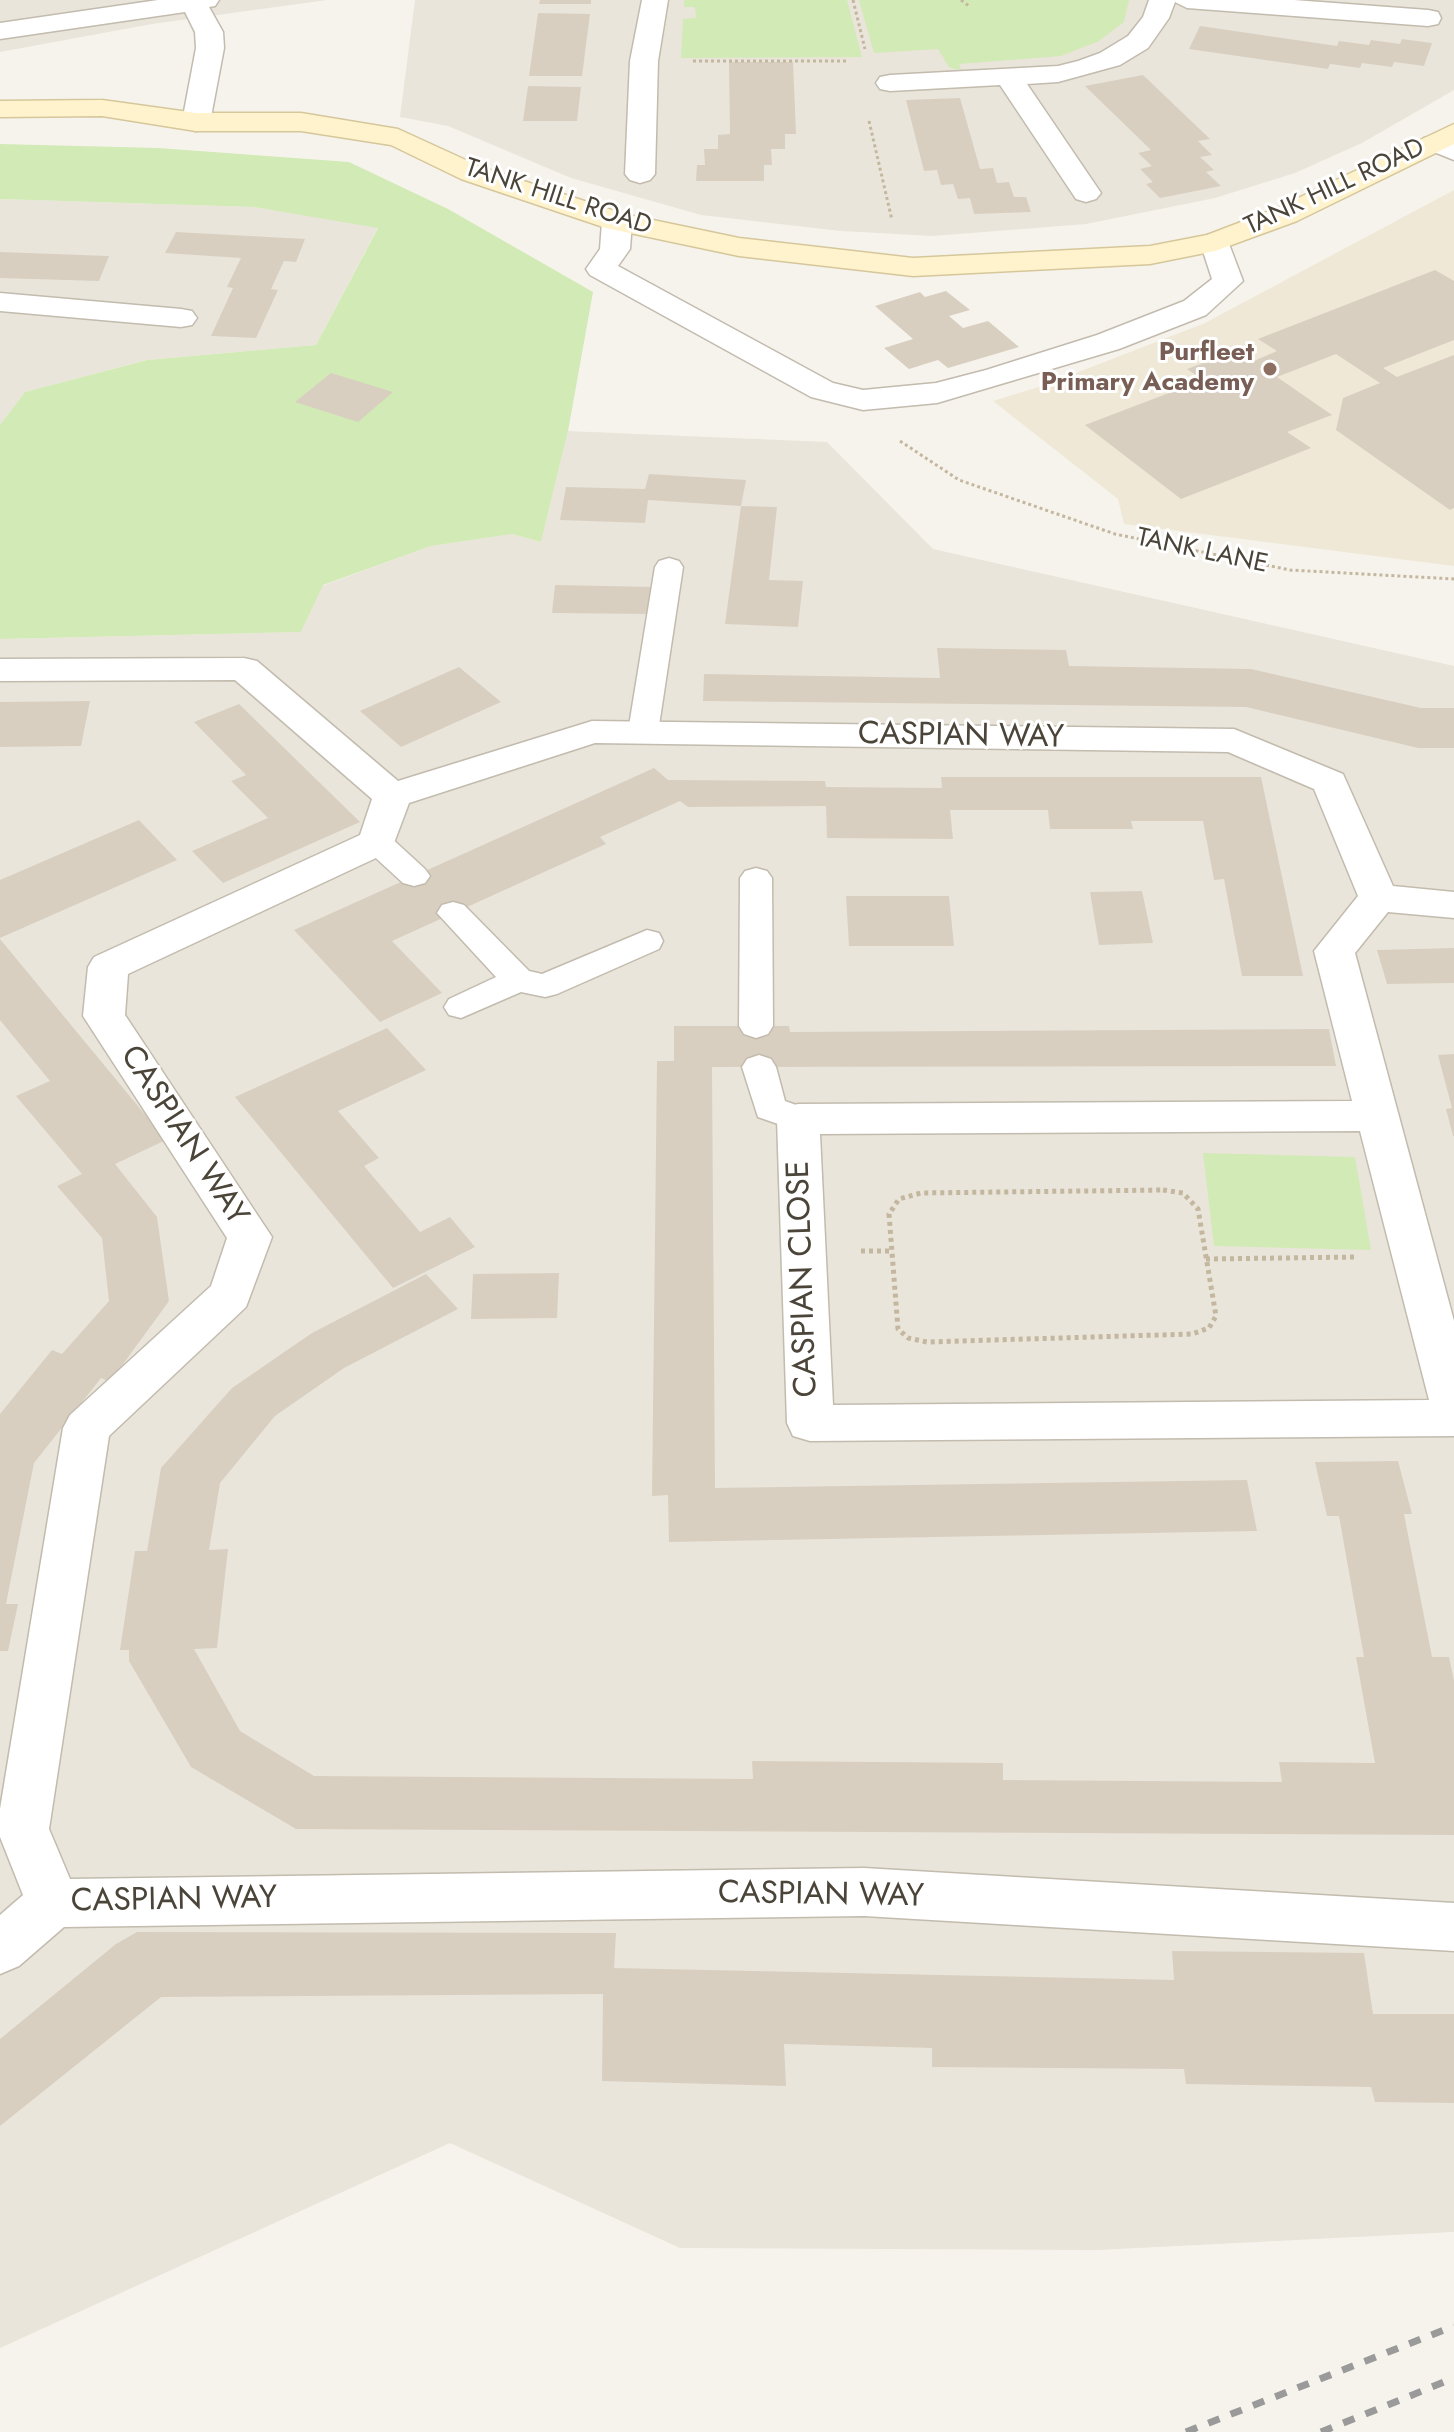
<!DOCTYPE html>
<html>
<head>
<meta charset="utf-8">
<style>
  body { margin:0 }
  canvas { display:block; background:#f6f3ec }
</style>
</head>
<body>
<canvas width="1454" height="2432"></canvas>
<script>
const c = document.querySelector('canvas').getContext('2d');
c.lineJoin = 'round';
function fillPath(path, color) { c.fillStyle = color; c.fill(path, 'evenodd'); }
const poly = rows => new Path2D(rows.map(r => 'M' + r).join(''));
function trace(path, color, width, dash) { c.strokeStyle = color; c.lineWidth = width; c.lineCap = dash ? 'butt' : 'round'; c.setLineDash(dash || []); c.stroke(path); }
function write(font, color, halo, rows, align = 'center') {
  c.font = font + ' Jost,sans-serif'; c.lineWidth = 6; c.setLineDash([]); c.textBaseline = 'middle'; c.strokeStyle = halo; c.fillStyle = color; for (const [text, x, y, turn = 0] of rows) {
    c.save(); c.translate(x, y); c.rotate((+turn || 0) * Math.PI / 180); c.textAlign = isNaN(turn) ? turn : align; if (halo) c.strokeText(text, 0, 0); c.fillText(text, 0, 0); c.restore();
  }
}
fillPath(poly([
  [0,0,327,0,152,24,0,52],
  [415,0,1454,0,1454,90,1362,143,1295,173,1215,198,1086,224,933,236,841,231,701,215,571,178,448,126,400,117],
  [0,199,255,207,378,227,316,345,146,360,25,392,0,425],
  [568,431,827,442,933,549,1454,666,1454,2232,1098,2250,680,2248,450,2143,0,2348,0,639,301,632,322,586,431,546,512,534,541,542]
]), '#eae5da');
fillPath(poly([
  [1454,190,1454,566,1124,524,1118,499,993,401,1045,385,1205,323]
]), '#efe8d6');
fillPath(poly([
  [684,0,847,0,862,57,681,58,683,19,696,18,695,7,684,7],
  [859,0,1129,0,1124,22,1099,41,1061,56,959,64,961,69,955,69,949,67,938,49,874,53],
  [0,144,158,148,349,162,448,209,593,292,568,431,541,542,512,534,431,546,323,585,301,632,0,639,0,425,25,392,147,360,316,345,378,228,254,207,0,199],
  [1203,1153,1355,1157,1371,1250,1214,1246]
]), '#d2eab5');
fillPath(poly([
  [540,0,591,0,591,4,539,4],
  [538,13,590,14,582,76,529,76],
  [1200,26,1337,46,1339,41,1369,45,1371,40,1400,44,1402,39,1432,43,1424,66,1394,62,1392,67,1362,63,1360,68,1330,64,1328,69,1189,49],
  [729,62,793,62,796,134,785,134,785,149,771,149,772,165,764,165,764,181,696,181,697,165,705,165,704,149,718,149,718,135,730,134],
  [1143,75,1210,139,1198,141,1212,155,1200,157,1214,170,1206,172,1221,186,1160,198,1146,184,1153,182,1140,169,1152,166,1138,153,1151,150,1085,86],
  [528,86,581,87,577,121,523,121],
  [960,98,980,169,993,168,997,183,1009,182,1014,197,1026,197,1031,212,974,214,970,198,958,199,953,184,941,185,937,170,924,171,906,100],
  [176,232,305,239,296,262,284,261,271,289,278,290,256,338,211,336,233,288,227,287,241,258,165,253],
  [0,252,109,256,99,281,0,278],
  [1435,270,1454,281,1454,340,1383,368,1397,377,1454,355,1454,508,1450,510,1336,430,1343,398,1380,383,1336,354,1277,377,1332,415,1287,432,1311,448,1181,499,1085,425,1203,380,1187,369,1237,350,1254,361,1277,351,1258,339],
  [946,291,970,310,949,316,963,328,988,321,1019,347,948,368,938,360,909,369,884,348,913,339,875,306,920,292,925,297],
  [331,373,393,392,358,422,295,402],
  [649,474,746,480,741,506,648,500,645,523,560,520,566,487,645,489],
  [741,506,777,507,769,580,803,581,798,627,725,624],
  [555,585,656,587,654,614,552,613],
  [937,648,1066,650,1069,666,1251,669,1421,708,1454,708,1454,748,1418,748,1246,707,703,701,704,674,940,678],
  [459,667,501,702,401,747,360,711],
  [90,701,81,746,0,747,0,702],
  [239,704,360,822,223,883,192,851,268,818,231,781,246,775,194,722],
  [654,768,668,780,825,781,826,787,942,788,941,777,1261,777,1303,976,1242,976,1224,879,1214,880,1203,821,1131,821,1133,829,1050,829,1048,810,950,810,953,839,827,838,826,806,688,807,680,801,600,837,606,844,392,941,442,993,380,1022,294,930],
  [139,820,177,860,0,938,0,880],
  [1142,891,1153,943,1099,945,1090,892],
  [846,896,949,896,954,946,849,946],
  [0,939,166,1140,115,1164,157,1217,169,1301,110,1382,101,1378,34,1463,6,1604,18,1604,8,1651,0,1651,0,1414,52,1350,62,1354,109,1301,102,1238,57,1186,82,1174,16,1096,50,1081,0,1020],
  [1454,948,1454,983,1387,984,1377,950],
  [674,1026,789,1026,790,1032,1329,1029,1336,1066,712,1067,715,1488,1247,1480,1257,1531,669,1542,668,1495,652,1496,657,1061,674,1061],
  [387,1028,426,1070,338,1111,379,1158,364,1166,420,1232,450,1217,475,1247,393,1288,235,1097],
  [1454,1054,1454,1136,1453,1136,1446,1109,1452,1108,1438,1055],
  [559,1273,557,1318,471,1319,473,1274],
  [426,1274,458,1309,344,1368,275,1416,220,1483,209,1550,228,1549,217,1648,194,1649,240,1731,314,1776,753,1779,752,1761,1003,1763,1003,1780,1282,1782,1279,1762,1375,1763,1356,1657,1364,1657,1339,1516,1327,1516,1315,1462,1398,1461,1412,1514,1404,1514,1432,1657,1449,1657,1454,1681,1454,1835,296,1829,191,1767,129,1661,129,1650,120,1650,135,1551,147,1551,161,1468,232,1388,312,1333],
  [137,1932,616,1933,614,1968,1174,1980,1172,1951,1364,1953,1373,2014,1454,2014,1454,2103,1375,2102,1371,2087,1186,2084,1184,2069,932,2067,932,2048,784,2044,786,2086,602,2081,603,1994,161,1997,0,2126,0,2039,116,1944]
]), '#d8cfc1');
const lane = poly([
  [1432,136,1454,144,1454,160,1424,148,1420,143,1424,138,1432,136],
  [669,558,679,561,683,567,658,732,654,739,643,741,632,739,628,732,655,567,659,561,669,558],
  [377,832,388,835,425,869,430,876,425,883,414,886,403,883,366,849,361,842,366,835,377,832],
  [756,868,767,871,772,878,773,1026,768,1034,756,1038,744,1034,739,1026,740,878,745,871,756,868],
  [453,902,464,905,529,971,542,974,647,930,659,933,663,941,659,949,557,994,545,997,521,992,461,1018,449,1015,444,1007,449,999,496,977,437,913,442,905,453,902],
  [759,1055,771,1059,776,1067,785,1101,810,1110,815,1119,810,1128,798,1131,758,1117,742,1067,747,1059,759,1055]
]);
const street = poly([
  [158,0,219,0,215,6,209,7,223,32,224,48,210,122,206,128,196,131,186,128,182,122,196,48,195,32,185,12,0,39,0,23,158,0],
  [642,0,668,0,658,61,655,174,650,180,640,183,630,180,625,174,630,61,642,0],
  [1149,0,1294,0,1428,10,1438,12,1441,18,1438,24,1428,26,1187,8,1175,2,1169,18,1148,48,1120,65,1058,82,1027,84,1101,193,1096,199,1086,202,1076,199,1000,85,890,91,880,89,876,83,880,77,890,75,1058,66,1078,61,1100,53,1128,36,1143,17,1149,0],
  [617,213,628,216,632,222,630,249,618,266,833,383,863,390,936,383,986,370,1097,335,1184,301,1212,279,1200,242,1204,236,1215,233,1226,236,1243,281,1206,315,1119,349,937,403,863,410,811,397,590,275,586,269,600,249,602,222,606,216,617,213],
  [0,293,181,309,192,311,197,318,192,325,181,327,0,311,0,293],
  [244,658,257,661,398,781,592,721,1234,729,1343,774,1393,886,1454,892,1454,918,1388,912,1355,953,1454,1321,1454,1436,810,1441,793,1436,787,1423,777,1119,783,1108,798,1104,1352,1101,1314,951,1358,896,1314,789,1228,752,595,743,409,803,391,851,128,974,125,1015,272,1237,246,1307,109,1436,49,1829,70,1879,864,1868,1454,1903,1454,1951,864,1916,64,1927,19,1966,0,1974,0,1915,23,1895,0,1837,0,1809,63,1428,70,1415,211,1286,227,1238,83,1016,88,967,94,957,360,835,372,799,235,680,0,681,0,659,244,658],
  [1360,1131,1429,1400,833,1405,820,1134,1360,1131]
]);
const secondary = poly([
  [102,100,196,113,301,113,398,129,481,167,624,214,739,238,913,258,1150,246,1207,235,1275,209,1454,124,1454,144,1297,221,1215,251,1150,264,913,276,739,256,606,228,461,179,391,145,301,131,196,131,102,116,0,117,0,101,102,100]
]);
trace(lane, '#c2bbae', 3);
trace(street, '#c2bbae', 3);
trace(secondary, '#d6c79b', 3);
trace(poly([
  [853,0,865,49],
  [961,0,969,6],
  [693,61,847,61],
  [869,121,892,220],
  [900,441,959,480,1115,534,1290,570,1454,579]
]), '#c4b79f', 3, [3, 3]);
trace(poly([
  [1163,1190,1183,1193,1198,1209,1216,1316,1209,1328,1192,1334,927,1342,908,1338,898,1329,889,1214,899,1199,921,1193,1163,1190],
  [861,1251,892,1251],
  [1206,1259,1357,1257]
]), '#c4b79f', 5, [4, 4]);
fillPath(lane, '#fff');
fillPath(street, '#fff');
fillPath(secondary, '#fff3cd');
trace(poly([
  [1186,2432,1454,2326],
  [1321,2432,1454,2378]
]), '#9a9a9a', 7, [12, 12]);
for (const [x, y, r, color] of [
  [1270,369,8,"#8d6e63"]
]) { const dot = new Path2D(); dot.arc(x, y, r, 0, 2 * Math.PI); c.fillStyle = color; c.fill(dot); trace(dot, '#fff', 3); }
write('26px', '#4b4439', '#fff', [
  ["TANK HILL ROAD",1335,188,-25],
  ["TANK HILL ROAD",558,198,18],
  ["TANK LANE",1202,552,12]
]);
write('bold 26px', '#785e54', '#fff', [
  ["Purfleet",1254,354],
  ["Primary Academy",1254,384]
], 'right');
write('32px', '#4b4439', '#fff', [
  ["CASPIAN WAY",961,737,1],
  ["CASPIAN WAY",183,1136,57],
  ["CASPIAN CLOSE",804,1279,-92],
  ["CASPIAN WAY",821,1896,1],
  ["CASPIAN WAY",174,1901,-1]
]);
</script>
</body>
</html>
